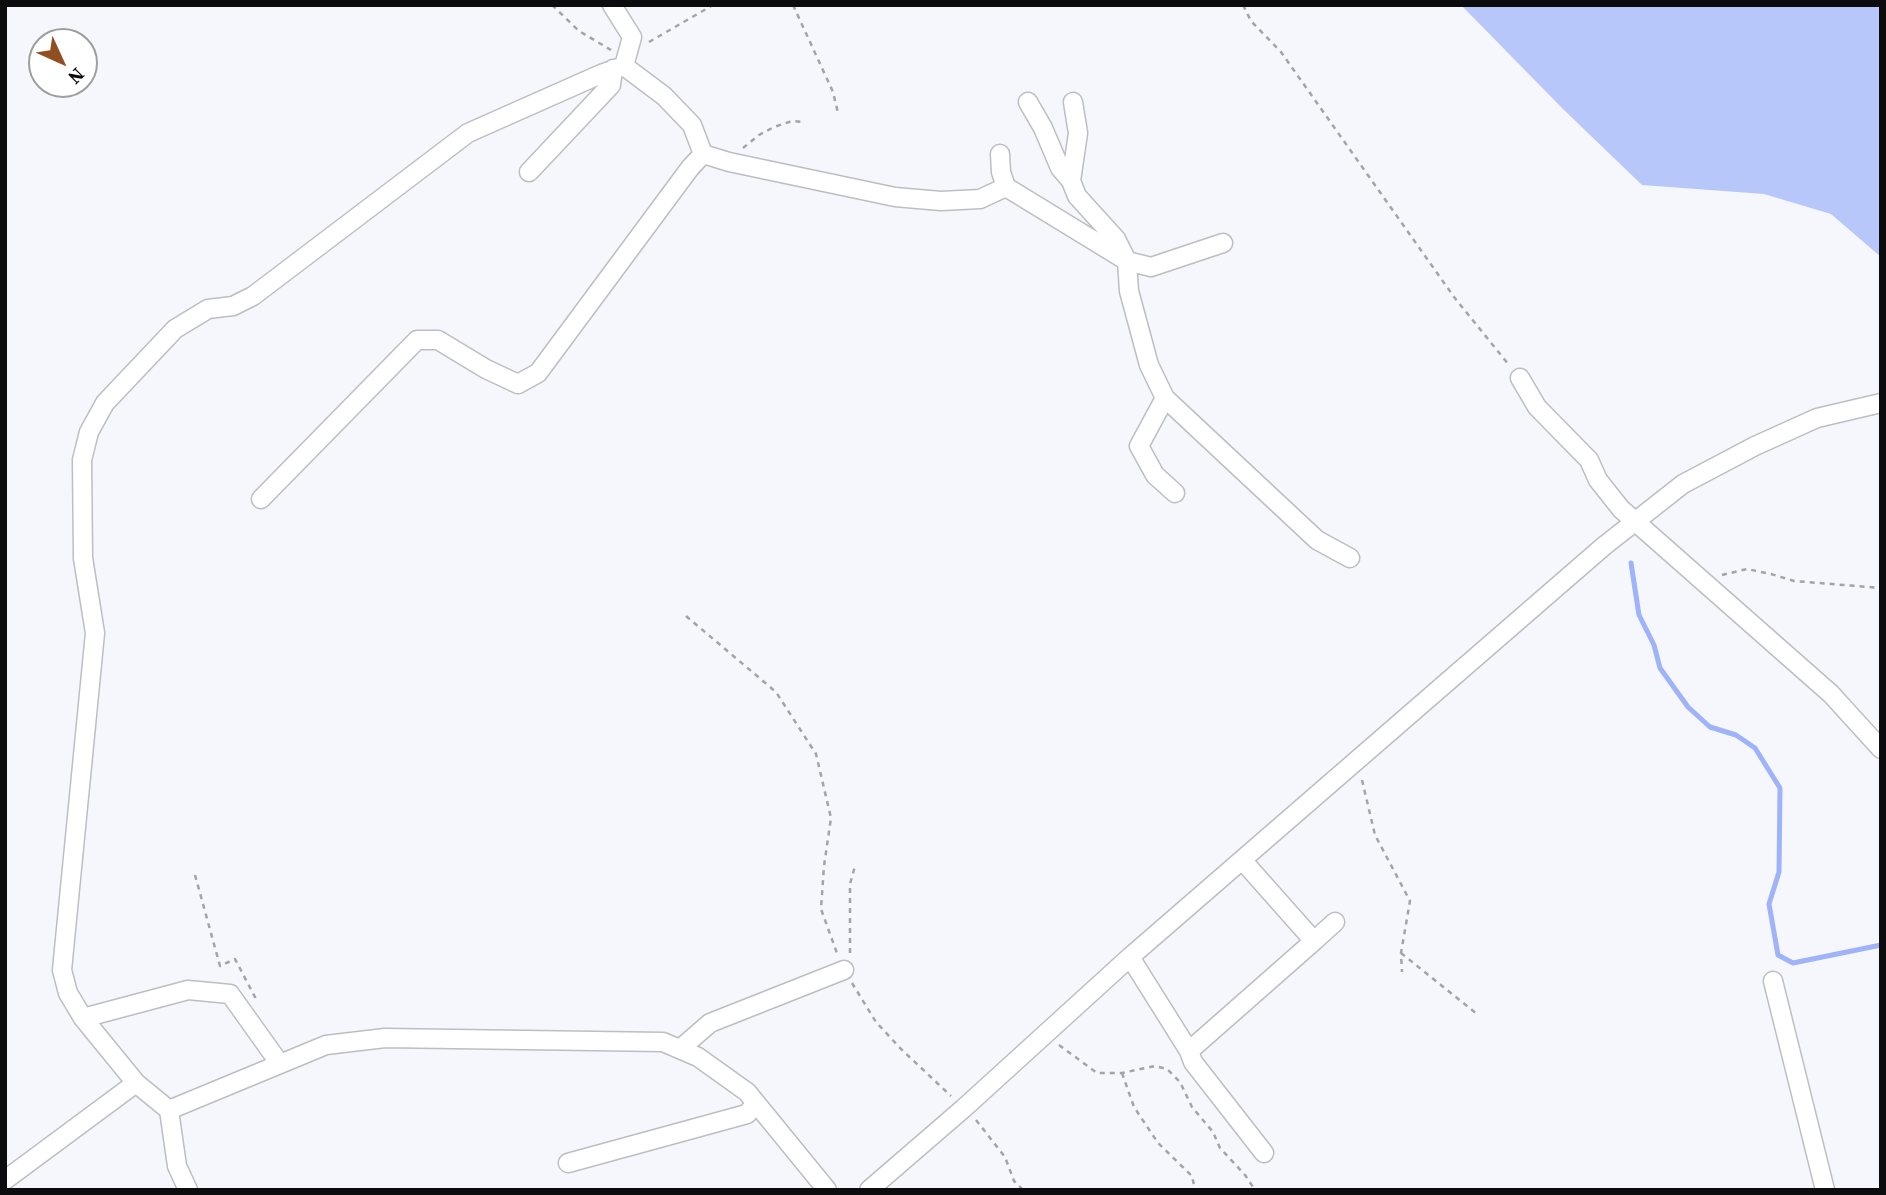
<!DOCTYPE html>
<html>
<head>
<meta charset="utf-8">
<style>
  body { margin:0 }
  #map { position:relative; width:1886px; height:1195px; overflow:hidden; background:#f5f7fc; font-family:"Source Serif 4",serif }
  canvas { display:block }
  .frame { position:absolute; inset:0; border:7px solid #0c0c0e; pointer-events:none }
  .north { position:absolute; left:28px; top:28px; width:70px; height:70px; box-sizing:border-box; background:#fff; border:2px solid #9e9e9f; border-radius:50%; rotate:135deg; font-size:19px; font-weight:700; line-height:28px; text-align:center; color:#0c0c0e }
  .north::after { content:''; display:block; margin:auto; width:24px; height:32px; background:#924e21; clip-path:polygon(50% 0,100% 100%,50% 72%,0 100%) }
</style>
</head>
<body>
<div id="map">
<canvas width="1886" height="1195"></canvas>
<div class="frame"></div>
<div class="north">N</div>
</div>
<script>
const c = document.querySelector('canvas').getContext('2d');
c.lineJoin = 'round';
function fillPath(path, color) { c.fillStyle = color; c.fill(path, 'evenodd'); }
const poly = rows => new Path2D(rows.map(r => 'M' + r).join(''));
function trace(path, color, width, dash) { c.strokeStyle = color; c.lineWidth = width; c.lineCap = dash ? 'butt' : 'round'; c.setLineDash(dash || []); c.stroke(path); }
fillPath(poly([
  [1461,5,1881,5,1881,257,1831,214,1764,194,1642,185,1563,109]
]), '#b8c7fa');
trace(poly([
  [1631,563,1639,615,1654,645,1660,668,1688,707,1710,727,1736,735,1755,748,1780,788,1779,872,1769,904,1778,955,1793,963,1881,945]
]), '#9fb3f8', 5);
const minor = poly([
  [612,5,632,37,624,66],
  [624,66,664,96,692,125,703,154,729,162,895,197,941,201,980,199,1006,187,1127,261,1129,291,1149,365,1165,398,1317,540,1350,558],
  [1028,102,1043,128,1060,168,1071,181,1077,196,1116,239,1127,261,1151,267,1223,243],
  [1000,154,1001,172,1006,187],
  [529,172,611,85,613,69],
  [1071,181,1078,133,1073,102],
  [1520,378,1537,407,1589,460,1598,480,1621,509,1831,694,1881,749],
  [1165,398,1139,446,1155,475,1175,493],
  [261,499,417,340,438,340,486,369,518,384,538,373,690,168,703,154],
  [1243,861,1314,941,1335,922],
  [1130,957,1189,1051,1314,941],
  [1773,981,1825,1190],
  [83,1018,188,990,230,994,280,1064],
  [680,1049,710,1023,844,970],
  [1189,1051,1193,1062,1264,1153],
  [169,1110,326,1045,385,1038,663,1042,698,1057,747,1092,827,1190],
  [568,1163,747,1114,756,1103],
  [5,1180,136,1083],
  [188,1190,177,1166,169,1110,136,1083,83,1018,68,993,62,970,95,633,83,558,82,460,89,432,105,403,175,329,208,309,233,306,253,296,468,133,601,74,624,66],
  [869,1190,964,1108,1130,957,1604,546,1683,484,1755,446,1817,418,1881,403]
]);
trace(minor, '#bcbec3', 21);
trace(poly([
  [552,5,579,31,611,50],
  [793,5,833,92,838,113],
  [1243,5,1251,21,1281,52,1454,297,1509,365],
  [649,42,713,5],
  [743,148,759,135,774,127,792,121,805,122],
  [1722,575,1747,569,1771,574,1794,581,1881,588],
  [686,616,776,692,816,754,831,818,824,866,821,909,838,956],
  [1362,780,1375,835,1410,901,1401,953,1402,972],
  [195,875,220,966,235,959,256,999],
  [850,953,850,884,855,866],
  [1401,953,1477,1014],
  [852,983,876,1022,901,1049,951,1096],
  [1059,1045,1097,1073,1122,1073,1155,1066,1167,1069,1180,1082,1192,1107,1213,1132,1220,1148,1245,1175,1255,1190],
  [1122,1073,1134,1107,1158,1143,1192,1176,1195,1190],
  [976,1120,1005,1157,1014,1181,1023,1190]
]), '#a3a4a8', 2.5, [5, 5]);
trace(minor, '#fff', 18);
</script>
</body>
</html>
